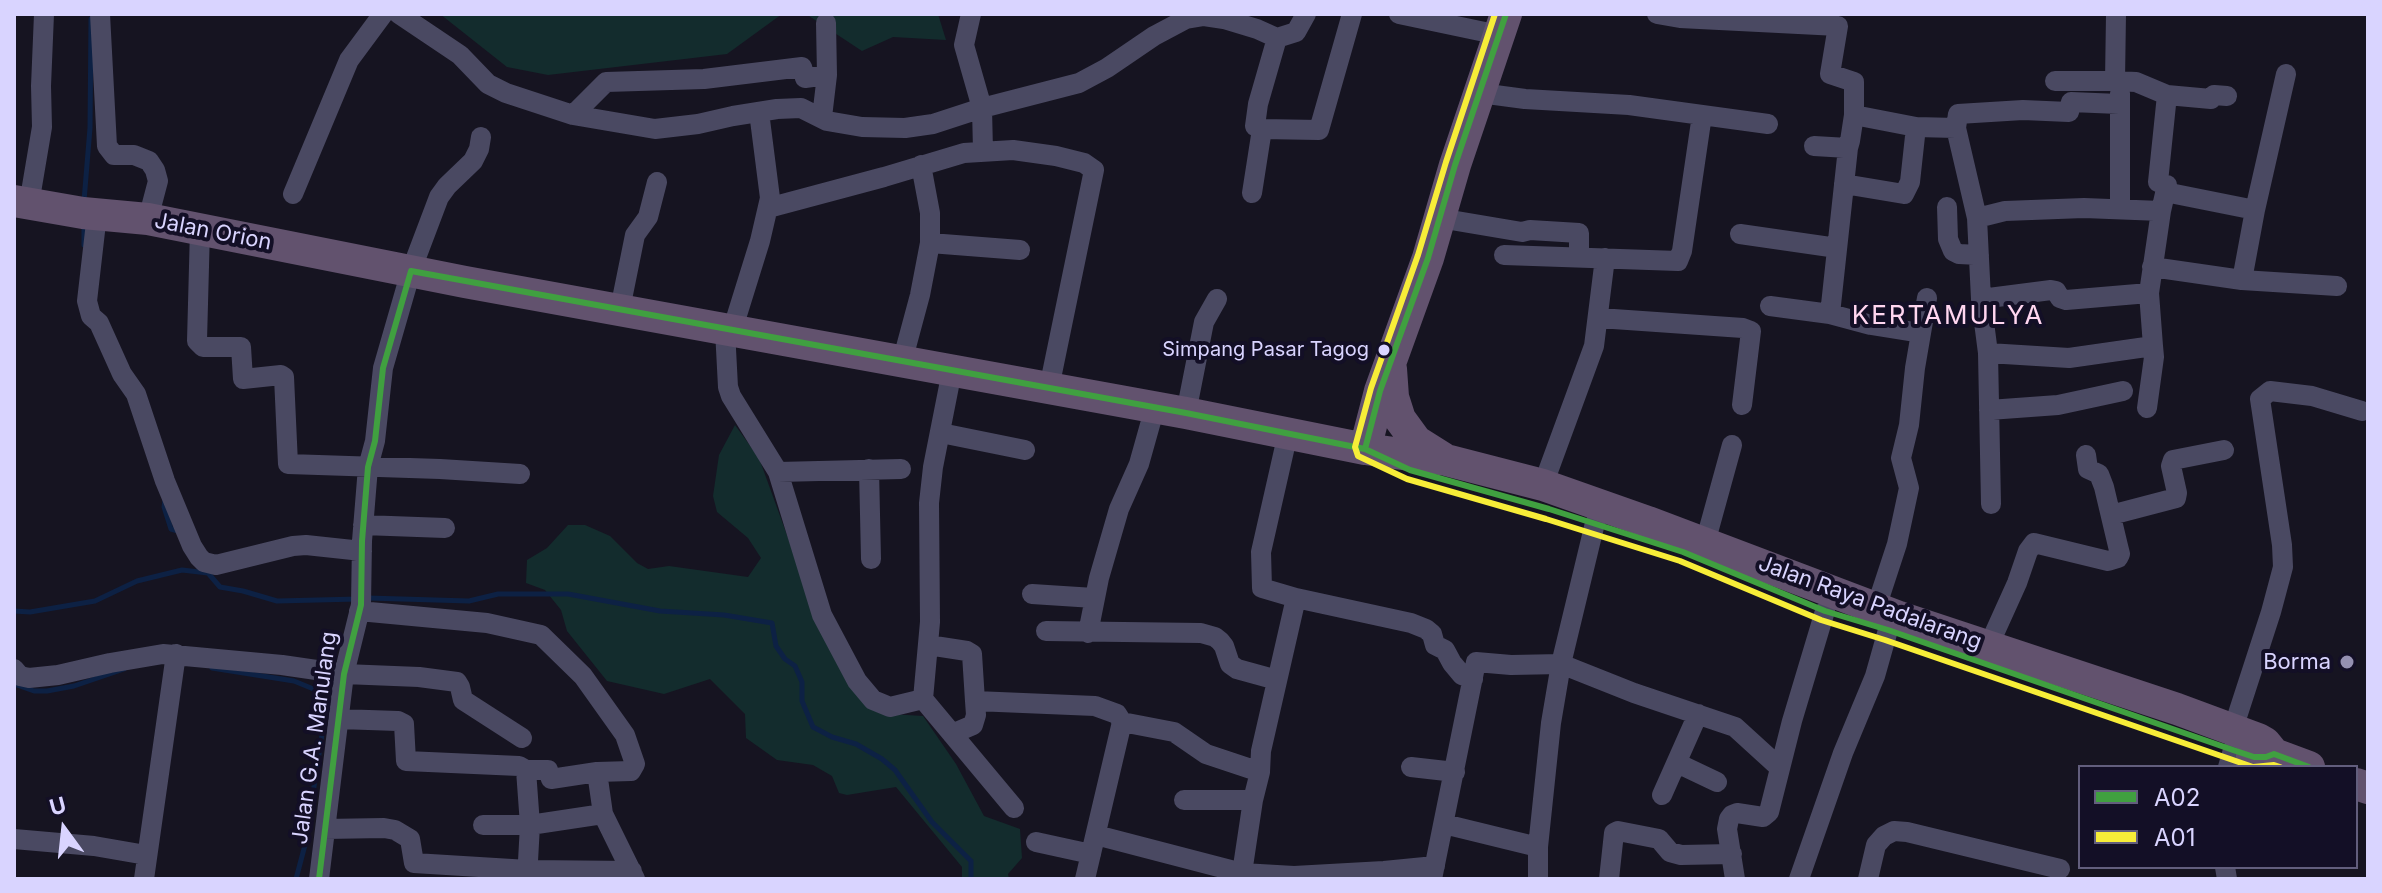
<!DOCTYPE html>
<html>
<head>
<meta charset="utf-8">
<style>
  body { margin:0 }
  #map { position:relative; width:2382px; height:893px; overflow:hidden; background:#161421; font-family:Inter,sans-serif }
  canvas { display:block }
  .frame { position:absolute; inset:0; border:16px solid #d9d4ff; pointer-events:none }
  .legend { position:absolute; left:2078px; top:765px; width:280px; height:104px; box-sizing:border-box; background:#130f26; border:2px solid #625e7d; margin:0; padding:10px 14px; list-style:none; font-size:24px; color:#d9d4ff }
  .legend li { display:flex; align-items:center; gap:16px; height:40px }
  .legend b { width:40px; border:2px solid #625e7d }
  .north { position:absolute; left:24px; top:789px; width:80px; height:80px; -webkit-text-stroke:6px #130f26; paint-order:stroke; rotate:345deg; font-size:22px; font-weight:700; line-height:32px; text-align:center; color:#d9d4ff }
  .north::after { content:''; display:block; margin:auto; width:28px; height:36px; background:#d9d4ff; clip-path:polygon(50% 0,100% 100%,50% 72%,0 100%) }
</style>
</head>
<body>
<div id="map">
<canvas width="2382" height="893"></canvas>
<div class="frame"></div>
<ul class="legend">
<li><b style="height:10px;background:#40a040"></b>A02</li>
<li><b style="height:10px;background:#f7ed38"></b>A01</li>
</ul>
<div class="north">U</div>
</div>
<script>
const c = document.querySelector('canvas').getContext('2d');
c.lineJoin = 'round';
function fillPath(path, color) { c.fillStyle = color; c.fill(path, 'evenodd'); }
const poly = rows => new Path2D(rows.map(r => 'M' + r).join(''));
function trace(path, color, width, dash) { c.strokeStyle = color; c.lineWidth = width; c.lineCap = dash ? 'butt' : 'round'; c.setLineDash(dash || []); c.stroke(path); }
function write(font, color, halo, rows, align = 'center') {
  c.font = font + ' Inter,sans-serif'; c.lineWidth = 8; c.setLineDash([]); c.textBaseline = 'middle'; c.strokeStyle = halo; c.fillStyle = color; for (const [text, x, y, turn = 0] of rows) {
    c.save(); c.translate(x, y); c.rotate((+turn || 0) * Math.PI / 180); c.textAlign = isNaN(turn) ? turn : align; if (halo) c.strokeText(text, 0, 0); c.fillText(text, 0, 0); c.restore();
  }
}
fillPath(poly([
  [440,14,782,14,727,54,548,75,507,67],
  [806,14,938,14,946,40,893,37,862,51],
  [735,425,759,458,808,593,890,714,923,716,956,764,984,816,1020,829,1022,858,1008,874,1009,879,962,879,962,867,896,787,847,795,839,793,832,776,813,765,777,760,746,738,745,714,710,679,664,694,607,681,567,631,561,610,545,590,526,583,527,560,547,548,568,525,585,525,610,536,637,563,648,569,669,566,748,577,761,558,748,538,717,512,713,496,719,455]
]), '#132c2d');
trace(poly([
  [84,201,90,128,91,19],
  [84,223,84,245],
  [165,500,164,507,171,529,178,531],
  [368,598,469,601,498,594,568,594,660,611,724,615,772,623,776,646,785,659,795,666,802,682,802,701,813,727,832,737,856,744,882,759,895,770,932,822,971,861,971,879],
  [14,611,30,612,95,601,137,581,182,570,208,573,220,587,243,591,277,601,358,599],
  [212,668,294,681,328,695,305,845,296,879],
  [14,684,34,691,47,691,74,686,124,669]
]), '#0d2144', 5);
trace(poly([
  [100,14,107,146,114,155,134,155,149,161,155,170,158,181,148,219],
  [399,14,460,55,488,84,506,93,573,115,655,129,698,124,733,116,777,109,801,108,827,121,862,127,905,128,933,124,982,108,1079,83,1107,68,1154,36,1186,19,1204,16,1224,19,1257,29,1277,38,1296,32,1306,14],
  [971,14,964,45,982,108,983,151],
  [1399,14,1499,35],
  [1657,14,1680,18,1838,26,1830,74,1854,82,1854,115,1850,141,1848,148,1814,146],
  [2116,14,2115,81,2136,82,2167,95,2158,182,2167,185,2161,211],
  [1277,38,1258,104,1255,126,1262,129,1319,130,1352,14],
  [2055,81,2115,81],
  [1480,93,1525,99,1629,105,1768,124],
  [2167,95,2211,99,2214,95,2227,96],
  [573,115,606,82,704,79,802,67,805,78,827,75],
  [1854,115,1916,127,1956,128,1977,218,1981,299,1988,353,1991,504],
  [822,117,827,75,826,23],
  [1956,128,1958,114,2023,110,2069,112,2071,102,2119,104],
  [1844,184,1904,194,1910,182,1916,127],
  [2165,192,2255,210],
  [1252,193,1262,129],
  [293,194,349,60,383,14],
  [29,204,42,127,41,86,44,14],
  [1947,207,1948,239,1953,251,1959,254,1979,255],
  [768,208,884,177,964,153,1013,150,1056,156,1084,163,1094,170,1049,388],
  [2120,208,2120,93],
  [97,214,87,301,91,316,99,323,122,374,136,394,165,481,192,546,199,557,204,562,216,565,293,546,306,545,362,551],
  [1439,218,1522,232,1530,230,1579,233,1579,258],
  [1977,218,2005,211,2084,208,2161,211,2149,293,2153,346,2069,358,1988,353],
  [200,229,197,341,203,347,241,347,243,379,281,375,284,377,288,464,440,469,520,474],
  [1740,234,1837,248],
  [930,243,1020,250],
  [1504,255,1678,261,1682,251,1702,115],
  [2152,267,2242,280,2337,286],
  [2242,280,2255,210,2286,74],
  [1981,299,2051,290,2056,291,2060,298,2066,300,2149,293],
  [1770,306,1830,314,1848,148],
  [620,309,635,235,648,217,657,182],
  [1830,314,1871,325,1921,333],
  [1599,318,1743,328,1751,331,1742,405],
  [725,330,728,387,731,396,778,472,822,615,857,681,873,700,890,707,923,699],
  [732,331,760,241,770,198,759,112],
  [902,362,920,295,930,243,930,213,921,165],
  [952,371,933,467,929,503,930,622,923,699,1014,808],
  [2147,408,2154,357,2153,346],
  [1989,410,2058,405,2123,391],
  [1186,413,1204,322,1217,299],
  [941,433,1025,450],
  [1288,433,1261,552,1262,588,1296,598,1411,623,1426,629,1432,634,1435,645,1445,650,1452,663,1462,675,1473,679],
  [869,469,871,559],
  [778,472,901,469],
  [1543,485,1594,346,1605,258],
  [2111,515,2176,498,2177,493,2171,466,2173,460,2224,450],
  [363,525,445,528],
  [1705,543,1732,445],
  [1032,594,1094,598],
  [1876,608,1897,544,1909,488,1901,458,1909,425,1915,368,1927,298],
  [359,611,487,623,541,635,583,676,625,735,635,764,631,771,597,772,551,779,548,770,526,770],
  [1046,631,1201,633,1215,637,1220,641,1224,646,1230,664,1237,669,1277,680],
  [1088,633,1099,578,1119,509,1139,464,1155,407],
  [928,645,967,651,972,654,975,701],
  [1989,645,2017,583,2028,551,2034,543,2108,561,2118,558,2120,554,2118,546,2104,487,2099,474,2088,469,2086,455],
  [14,669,20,676,29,678,58,675,110,663,163,654,282,665,344,674,419,677,457,682,460,687,463,700,522,738],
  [339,719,398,721,404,724,406,761,519,766,526,770,530,825,527,879],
  [2233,729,2271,612,2283,567,2282,545,2260,399,2270,391,2312,396,2362,411],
  [952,734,973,725,976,715,975,701,1095,706,1117,714,1122,722,1174,732,1206,754,1260,772],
  [1677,763,1717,782],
  [1411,767,1455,772],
  [2228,767,2233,750],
  [597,772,603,814,635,879],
  [1662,795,1698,714],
  [1184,800,1253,800],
  [1444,824,1538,847],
  [483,825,530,825,603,814],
  [325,829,384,828,395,830,410,839,414,863,528,870,632,871],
  [1096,835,1242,873,1294,876,1384,871,1435,866],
  [14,839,94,846,146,855],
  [1036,842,1091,854],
  [2225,867,2227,879],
  [1242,873,1253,800,1260,772,1261,751,1296,598],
  [144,879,176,654],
  [319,879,344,674,361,605,362,541,368,467,375,441,383,368,411,271,439,197,447,186,473,161,479,149,481,137],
  [1085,879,1122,722],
  [1432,879,1476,662,1511,665,1561,664,1634,693,1735,727,1780,768],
  [1538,879,1538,847,1551,723,1561,664,1595,523],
  [1609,879,1614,833,1618,831,1659,839,1670,852,1681,855,1732,854],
  [1735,879,1727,829,1729,819,1732,815,1737,813,1763,817,1769,812,1792,721,1825,611],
  [1799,879,1843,753,1875,676,1888,630],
  [1868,879,1876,845,1884,836,1894,831,1907,832,2060,869]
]), '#4a4962', 20);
trace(poly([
  [14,201,83,213,148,219,465,282,1186,413,1365,449,1446,460,1543,485,1648,522,1899,617,2177,709,2258,739,2265,743,2274,754],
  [1391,369,1393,397,1400,419,1416,441,1443,458],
  [1365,449,1380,391,1428,258,1455,165,1506,14],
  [2252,756,2266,757,2274,754,2309,767],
  [2356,784,2368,788]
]), '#62526e', 32);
trace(poly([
  [411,271,1186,413,1365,449,1410,470,1549,509,1683,552,1825,611,1888,630,2233,750,2254,757,2266,757,2274,754,2309,767],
  [1365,449,1380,391,1428,258,1455,165,1506,14],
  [319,879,344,674,361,605,362,541,368,467,375,441,383,368,411,271]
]), '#40a040', 6);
trace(poly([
  [1495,14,1446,162,1418,255,1371,388,1355,447,1358,456,1407,479,1546,519,1680,561,1821,620,1885,640,2230,759,2253,767,2274,765,2280,767]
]), '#f7ed38', 6);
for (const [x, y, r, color] of [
  [1384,350,7,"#d9d4ff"],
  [2347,662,8,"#9591b1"]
]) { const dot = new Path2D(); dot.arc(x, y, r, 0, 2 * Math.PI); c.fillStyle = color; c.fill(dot); trace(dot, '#130f26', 3); }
write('20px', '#d9d4ff', '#130f26', [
  ["Simpang Pasar Tagog",1369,350]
], 'right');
write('22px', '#d9d4ff', '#130f26', [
  ["Jalan Orion",213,232,11],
  ["Jalan Raya Padalarang",1870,603,20],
  ["Jalan G.A. Manulang",315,738,-82]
]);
write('22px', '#d9d4ff', '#130f26', [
  ["Borma",2331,662]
], 'right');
c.letterSpacing = '2px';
write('26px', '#ffd6f0', '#130f26', [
  ["KERTAMULYA",1948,316]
]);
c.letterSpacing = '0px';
</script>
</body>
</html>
